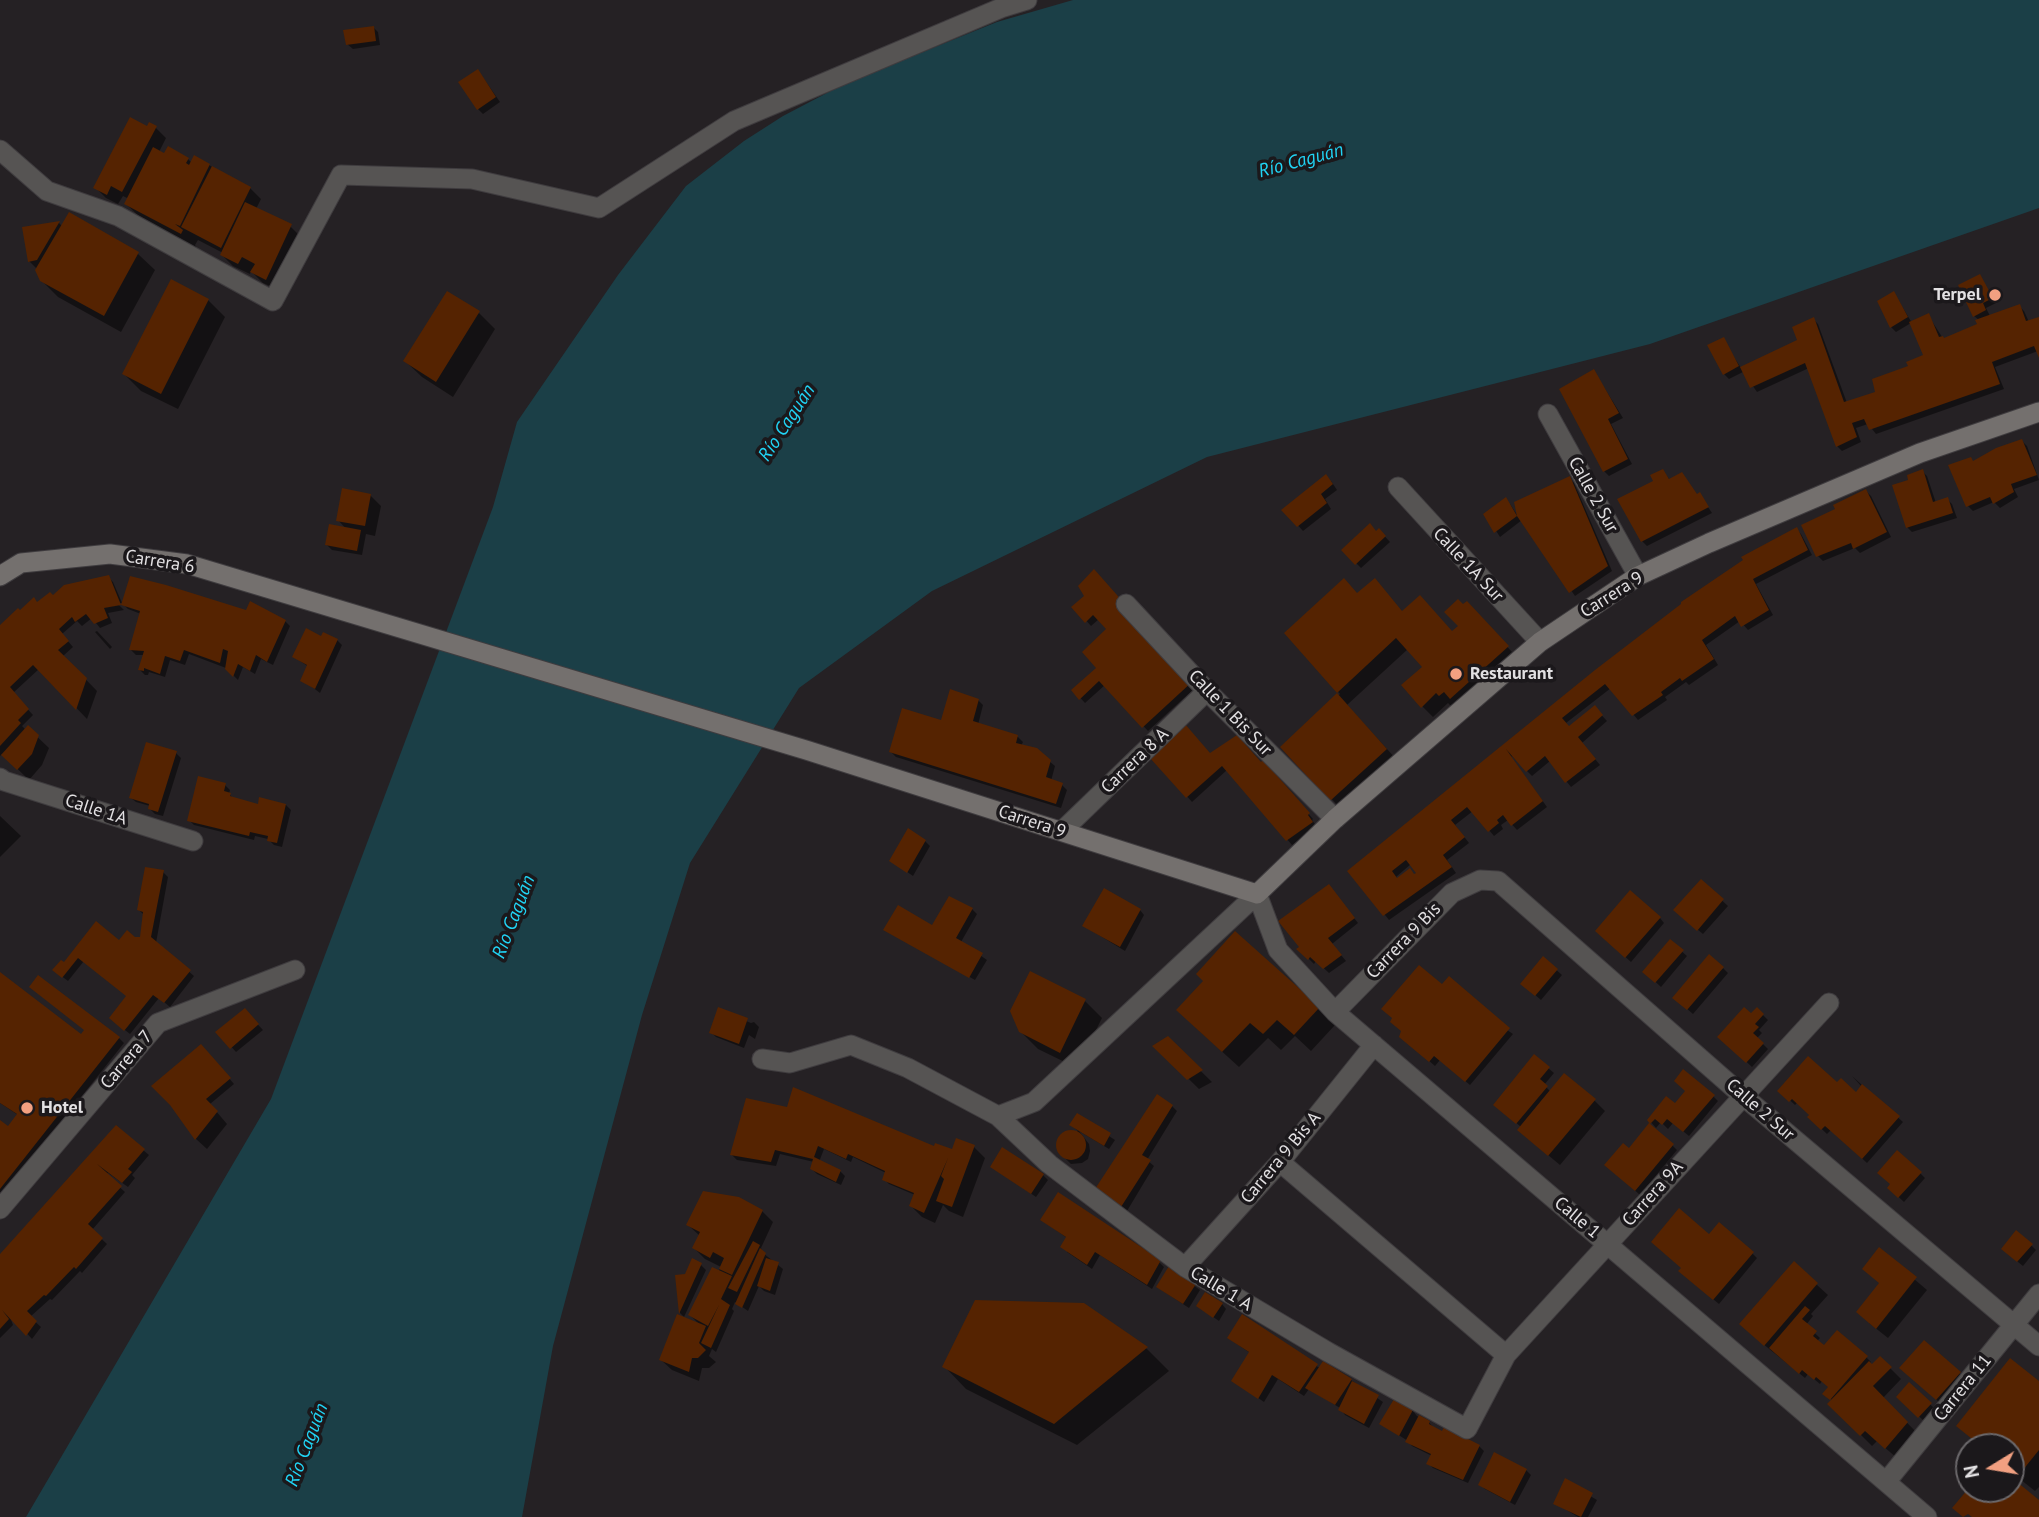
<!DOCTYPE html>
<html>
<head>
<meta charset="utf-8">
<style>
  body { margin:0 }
  #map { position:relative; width:2039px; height:1517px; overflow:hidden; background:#252124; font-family:"PT Sans",sans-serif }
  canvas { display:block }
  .north { position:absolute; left:1955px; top:1433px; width:70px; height:70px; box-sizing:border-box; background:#1b181b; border:2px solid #6b686b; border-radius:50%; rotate:259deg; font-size:19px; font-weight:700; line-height:28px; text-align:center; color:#e2e0e2 }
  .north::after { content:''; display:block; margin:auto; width:24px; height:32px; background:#f2a081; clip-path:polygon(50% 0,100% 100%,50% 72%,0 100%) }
</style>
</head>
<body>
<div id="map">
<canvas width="2039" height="1517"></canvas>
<div class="north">N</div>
</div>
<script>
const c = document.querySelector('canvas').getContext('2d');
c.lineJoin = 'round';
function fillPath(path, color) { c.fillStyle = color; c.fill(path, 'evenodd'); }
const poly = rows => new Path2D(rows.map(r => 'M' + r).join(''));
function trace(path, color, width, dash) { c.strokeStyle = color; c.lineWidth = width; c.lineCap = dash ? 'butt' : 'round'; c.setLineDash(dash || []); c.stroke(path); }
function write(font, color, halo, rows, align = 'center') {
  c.font = font + ' "PT Sans",sans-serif'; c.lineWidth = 7; c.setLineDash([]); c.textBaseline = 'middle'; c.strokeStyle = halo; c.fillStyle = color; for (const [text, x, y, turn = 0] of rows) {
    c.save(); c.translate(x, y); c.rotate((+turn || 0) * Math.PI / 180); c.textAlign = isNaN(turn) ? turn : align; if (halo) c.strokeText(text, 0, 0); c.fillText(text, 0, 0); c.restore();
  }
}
fillPath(poly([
  [1073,0,2039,0,2039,208,1650,344,1207,457,932,591,799,688,690,863,642,1015,553,1346,522,1517,26,1517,271,1099,493,507,517,422,618,275,686,186,744,141,783,116,846,83,997,22]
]), '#1b3f47');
fillPath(poly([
  [373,27,378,32,380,45,353,49,347,44],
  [482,76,500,102,483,114,478,109],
  [155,127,166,138,159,152,188,159,192,163,209,165,250,188,261,199,256,209,290,226,301,237,277,289,263,283,251,271,250,274,233,266,222,255,223,253,198,240,195,245,198,250,143,220,126,204,129,199,123,196,118,204,106,198,95,187,147,128],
  [59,223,62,226,138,254,155,270,121,332,58,297,41,280,37,269,29,261,24,229],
  [1979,276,1996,303,1986,308,1990,316,2019,306,2024,311,2029,322,2039,319,2039,354,2038,351,1995,367,2004,389,1876,434,1868,424,1856,428,1861,442,1842,451,1837,446,1809,368,1757,392,1743,372,1729,379,1724,374,1723,340,1741,368,1799,341,1813,319,1818,324,1847,403,1877,393,1925,356,1911,323,1896,332,1891,327,1894,293,1912,323,1928,315,1944,340,1979,325,1979,320,1974,316],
  [208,300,225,317,178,409,141,391,124,374],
  [479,313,495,329,453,397,422,377,405,361],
  [1594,371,1623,418,1611,424,1632,464,1609,476,1604,471],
  [2022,441,2027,446,2039,480,2014,489,2018,497,2000,508,1994,502,1973,511,1968,506,1974,462],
  [1663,471,1670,480,1698,496,1700,495,1712,513,1647,546,1642,541,1655,481],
  [1922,471,1927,476,1936,503,1947,499,1952,504,1957,518,1912,532,1907,527,1911,481],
  [1569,478,1574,483,1612,571,1575,596,1522,520,1500,537,1486,515,1510,504,1519,518],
  [1331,481,1337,490,1325,499,1331,509,1303,531,1284,510],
  [1866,491,1871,496,1891,537,1860,553,1855,548,1823,561,1818,556,1837,510],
  [370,495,381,506,375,536,366,534,362,555,332,550,327,545,347,530,338,520],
  [1796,529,1801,534,1812,555,1756,584,1773,615,1748,630,1740,621,1706,645,1718,665,1689,685,1686,682,1665,697,1667,700,1638,720,1611,688,1566,723,1569,728,1594,707,1607,721,1582,743,1600,765,1571,787,1550,761,1532,776,1512,756,1511,757,1547,807,1517,830,1508,820,1501,825,1503,829,1494,836,1473,811,1455,825,1469,843,1447,860,1456,873,1389,920,1385,915,1350,871,1596,672],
  [1411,864,1418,873,1398,880,1396,877],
  [1379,530,1390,542,1361,568,1343,550],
  [108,577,113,582,122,603,117,603,124,610,108,613,112,623,100,628,92,618,82,626,77,621,62,634,73,647,63,656,97,691,87,719,39,669,13,693,33,715,22,726,26,730,28,728,49,748,42,765,29,780,2,754,0,756,0,627,20,612],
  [1357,595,1452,633,1460,626,1463,606,1467,603,1512,652,1456,702,1451,706,1448,703,1433,717,1422,706,1429,673,1408,649,1347,705,1397,760,1342,810,1283,747,1340,694,1286,633],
  [1086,597,1196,687,1148,731,1105,685,1085,703,1073,690,1098,668,1109,630,1099,619,1091,626,1074,607],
  [123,604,247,612,285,621,290,626,273,665,261,659,255,674,243,667,238,680,226,668,189,654,185,665,170,660,165,677,149,672,148,675,145,675,140,670,144,655,136,655,131,650,141,614,128,609],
  [97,631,112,647,110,649,95,632],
  [322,638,337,640,342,645,320,693,303,680,309,667,294,657],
  [978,700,983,705,978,725,1018,737,1023,742,1021,746,1049,761,1055,766,1051,781,1062,785,1067,790,1061,808,896,757,891,752],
  [176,753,181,758,163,816,155,814,150,809,150,806,136,802,131,798],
  [1211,755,1261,764,1268,767,1313,819,1312,820,1317,827,1292,845,1227,770,1192,802,1153,758],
  [225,785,230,790,229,794,235,800,259,806,286,805,291,810,282,847,274,845,268,839,255,836,254,840,194,825,189,820],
  [0,816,21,836,0,857],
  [925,841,930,846,913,876,891,861],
  [163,872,168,877,156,943,194,976,170,1007,159,998,130,1034,116,1023,128,996,84,961,68,981,60,975,64,965,96,924,119,943,142,939,144,915,139,910],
  [1701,881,1728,906,1703,934,1680,915],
  [1333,891,1358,923,1332,944,1346,961,1329,973,1316,961,1314,964,1299,949],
  [972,909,977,914,961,942,987,960,975,980,885,930,933,927],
  [1140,910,1144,915,1125,951,1084,926],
  [1660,918,1664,923,1631,962,1602,936],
  [1670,941,1687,956,1661,987,1649,976],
  [1543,958,1562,975,1541,1000,1527,988],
  [1723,968,1728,973,1693,1014,1679,1002],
  [0,974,81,1036,119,1038,124,1043,0,1199,0,1122,8,1129,18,1115,0,1103],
  [1205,981,1319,1008,1335,1025,1311,1051,1295,1036,1281,1050,1268,1038,1239,1067,1195,1027],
  [1442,986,1513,1034,1470,1085,1440,1060,1435,1066,1406,1041],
  [1085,1001,1102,1018,1077,1068,1038,1049,1020,1031],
  [1757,1009,1768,1020,1759,1030,1762,1033,1757,1038,1768,1049,1752,1067,1720,1037,1751,1016],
  [719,1010,751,1023,754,1022,759,1027,755,1039,749,1035,744,1048,716,1037,711,1032],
  [245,1011,263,1030,236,1052,218,1032],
  [1167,1038,1212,1082,1199,1089,1155,1046],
  [206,1051,234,1084,210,1104,227,1124,207,1149,196,1139,172,1105],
  [1535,1057,1554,1073,1544,1085,1551,1092,1594,1100,1605,1111,1560,1165,1530,1140,1521,1127,1500,1109],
  [1852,1076,1903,1122,1867,1163,1831,1130,1827,1134,1809,1117,1811,1115,1797,1103,1795,1105,1780,1091,1856,1094,1862,1087],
  [1713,1096,1718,1101,1689,1136,1673,1123,1668,1129,1661,1122,1656,1128,1649,1120],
  [747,1100,935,1148,953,1151,974,1147,985,1158,963,1217,949,1211,943,1205,935,1223,922,1217,911,1206,915,1195,889,1184,884,1179,886,1173,853,1157,851,1162,824,1149,819,1162,840,1171,845,1176,841,1185,817,1174,812,1169,814,1162,780,1154,776,1166,737,1160,732,1155],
  [1172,1106,1177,1111,1147,1160,1154,1166,1127,1211,1103,1194],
  [1077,1115,1115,1140,1109,1149,1079,1131,1089,1144,1090,1151,1088,1159,1082,1163,1071,1164,1058,1151,1057,1145,1059,1137,1064,1132,1078,1131,1071,1125],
  [117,1128,149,1155,132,1175,135,1178,128,1187,108,1173,106,1175,125,1192,92,1230,107,1244,82,1273,80,1271,52,1300,50,1299,30,1317,41,1327,32,1339,9,1314,13,1325,0,1338,0,1257],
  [1672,1145,1677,1150,1640,1195,1612,1170,1630,1150],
  [992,1167,1043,1175,1048,1180,1036,1197],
  [1920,1173,1925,1178,1904,1202,1889,1188],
  [762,1211,773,1222,761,1248,763,1253,783,1269,775,1295,764,1291,759,1286,748,1311,735,1302,732,1309,734,1311,716,1352,712,1349,709,1356,716,1362,709,1368,702,1368,699,1381,672,1370,661,1360,701,1326,690,1315,721,1267,705,1259,694,1248,700,1236,688,1225],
  [1042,1220,1159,1262,1164,1267,1152,1289,1100,1255,1092,1269,1067,1252,1067,1238],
  [1709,1236,1752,1253,1757,1258,1719,1304,1685,1276,1683,1268],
  [2031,1245,2036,1250,2023,1266,2008,1254],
  [1880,1250,1927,1290,1888,1338,1869,1323,1881,1284],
  [1794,1264,1828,1295,1811,1314,1813,1316,1806,1325,1820,1338,1817,1341,1824,1348,1866,1357,1871,1362,1869,1364,1872,1366,1880,1358,1901,1379,1883,1398,1918,1434,1897,1458,1877,1441,1872,1446,1830,1404,1833,1401,1825,1394,1830,1388,1822,1381,1820,1384,1808,1374,1805,1378,1752,1335],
  [701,1265,706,1270,684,1317,680,1313,677,1277,687,1276],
  [1170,1268,1200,1290,1189,1308,1163,1291],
  [1222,1304,1226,1309,1219,1321,1203,1310],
  [1083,1305,1147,1349,1169,1371,1077,1445,966,1389,944,1366],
  [1234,1342,1316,1366,1351,1380,1383,1402,1369,1428,1345,1415,1340,1408,1309,1389,1304,1396,1278,1379,1264,1402,1233,1381,1250,1353],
  [1959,1373,1970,1384,1948,1410,1913,1379],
  [1909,1384,1935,1409,1924,1421,1898,1397],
  [2039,1384,2039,1487,2035,1491,2011,1472,2011,1447,1981,1447,1958,1425],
  [1412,1410,1417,1416,1429,1422,1434,1429,1479,1446,1484,1451,1468,1483,1433,1468,1428,1463,1432,1456,1412,1446,1408,1441,1381,1424],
  [1526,1470,1531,1475,1515,1505,1485,1489,1480,1484],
  [1565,1481,1597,1500,1588,1517,1578,1517,1555,1503]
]), '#0007');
fillPath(poly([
  [374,26,376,41,346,45,343,30],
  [478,69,496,97,477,110,458,82],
  [130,117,147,126,149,122,157,126,122,192,111,186,107,195,93,188],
  [168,146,189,158,186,163,189,165,194,155,210,164,180,226,175,224,183,230,181,234,124,204,153,147,164,153],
  [212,166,251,187,221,248,181,227],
  [245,202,292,224,266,280,250,272,255,264,242,257,238,264,220,255],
  [69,212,139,252,104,316,40,281,35,270],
  [60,221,37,260,28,262,22,227],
  [1980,274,1993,298,1983,303,1986,310,1973,317,1958,285],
  [171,279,209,299,161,394,122,374],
  [447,291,480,311,436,382,403,361],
  [1894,291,1908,317,1890,328,1877,301],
  [2020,304,2026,321,2039,317,2039,358,2034,346,1992,362,2000,384,1869,430,1864,419,1852,423,1857,437,1836,447,1805,363,1750,388,1740,367,1797,340,1792,327,1814,317,1844,402,1875,392,1872,379,1908,366,1906,362,1923,355,1909,322,1929,313,1939,337,1943,336,1944,338,1977,324,1975,320],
  [1724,337,1739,366,1723,375,1707,345],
  [1594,369,1619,413,1608,419,1628,459,1603,472,1559,389],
  [2022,439,2037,475,2011,484,2014,492,1993,504,1990,497,1966,507,1948,465,1971,457,1973,461,1996,448],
  [1663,469,1669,479,1682,472,1697,494,1700,492,1709,507,1641,542,1617,499,1653,481,1650,475],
  [1923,469,1933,502,1948,497,1953,513,1906,528,1892,485,1908,480,1907,475],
  [1326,474,1333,484,1321,494,1327,503,1297,527,1281,510],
  [1570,476,1608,566,1569,593,1517,516,1514,502],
  [342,488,371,494,365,526,336,521],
  [1866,489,1887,532,1853,549,1851,543,1816,557,1801,525,1835,509,1833,505],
  [1506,497,1517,516,1494,533,1483,514],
  [1370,523,1376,531,1379,528,1386,536,1355,565,1341,550],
  [329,524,361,530,357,551,325,545],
  [1797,527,1808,550,1753,579,1769,610,1741,627,1735,616,1702,640,1714,659,1682,681,1680,678,1661,692,1663,695,1632,716,1605,684,1562,718,1569,726,1595,705,1603,715,1578,737,1596,759,1565,783,1545,756,1526,772,1506,749,1543,801,1511,826,1503,815,1497,820,1499,823,1488,832,1467,807,1451,820,1465,837,1443,855,1452,867,1383,916,1347,871,1595,670,1681,604,1681,602,1743,560,1741,557],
  [1406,860,1416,873,1414,874,1410,868,1397,878,1392,871],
  [1094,569,1193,681,1142,728,1099,681,1079,700,1071,690,1096,668,1082,652,1106,629,1093,615,1085,623,1071,607,1084,596,1078,586],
  [109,575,121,605,104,608,108,618,94,624,86,614,75,622,72,617,59,629,69,641,58,650,87,678,76,710,33,665,10,687,29,709,18,720,21,723,0,746,0,625,18,608,20,610,34,597,37,602,50,592,53,595,64,585],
  [130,576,166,585,246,610,250,601,286,620,267,662,256,655,250,671,238,664,233,677,225,669,228,651,223,649,220,663,184,650,180,661,165,656,160,674,144,668,144,671,138,670,144,651,129,650,140,611,121,605],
  [1344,578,1357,593,1375,578,1402,611,1420,595,1452,631,1458,626,1444,612,1458,599,1463,604,1467,601,1509,646,1450,699,1444,692,1439,696,1436,693,1421,708,1401,685,1422,667,1396,638,1337,693,1284,633],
  [306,628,321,636,323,632,338,639,315,689,300,681,307,665,292,657],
  [950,689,979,699,973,721,1018,735,1016,743,1037,748,1051,760,1046,777,1063,783,1056,804,889,752,902,708,941,720],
  [1337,693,1387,749,1330,801,1280,747],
  [1185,724,1210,753,1237,735,1261,762,1263,760,1310,813,1308,815,1313,822,1286,841,1222,766,1186,798,1150,758],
  [28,725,39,735,32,754,17,770,1,755],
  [146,742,177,751,158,812,148,809,149,804,129,798],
  [198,776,226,783,224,791,231,793,230,796,258,804,259,797,286,804,277,843,267,841,268,836,250,832,249,836,187,821],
  [908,828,926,840,907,873,889,861],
  [145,867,164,870,151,937,191,970,164,1003,153,995,124,1031,109,1018,126,996,78,958,62,978,52,970,61,960,64,962,96,921,119,940,127,930,135,937,140,937,143,912,137,910],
  [1701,879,1724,899,1697,931,1673,910],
  [1329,884,1355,918,1328,938,1342,955,1323,969,1310,957,1308,960,1296,949,1299,947,1278,921],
  [1104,888,1141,909,1120,947,1082,926],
  [1630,890,1661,917,1625,958,1595,931],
  [949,896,973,908,956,938,983,953,969,978,883,930,898,905,932,925],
  [1235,931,1320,1007,1294,1035,1277,1020,1263,1034,1250,1023,1222,1052,1176,1010,1203,981,1196,974],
  [1670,939,1684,950,1655,983,1642,972],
  [1709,954,1724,967,1687,1010,1672,998],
  [1543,956,1558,969,1535,996,1520,984],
  [1419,965,1442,984,1449,976,1510,1028,1465,1082,1434,1056,1429,1062,1399,1037,1401,1031,1390,1022,1392,1018,1381,1009],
  [1030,971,1086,999,1060,1053,1019,1032,1010,1011],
  [0,972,81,1034,84,1030,29,987,38,975,120,1037,0,1189,0,1120,8,1126,17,1114,0,1103],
  [718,1007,748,1018,739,1044,709,1033],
  [1744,1007,1751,1013,1757,1007,1764,1014,1755,1024,1759,1027,1753,1033,1764,1043,1746,1063,1717,1037],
  [245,1008,259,1024,230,1049,215,1032],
  [1168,1036,1203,1070,1187,1080,1152,1046],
  [201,1044,231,1078,206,1099,218,1111,195,1140,170,1105,151,1086],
  [1534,1054,1550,1067,1540,1079,1548,1086,1516,1124,1493,1105],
  [1808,1056,1837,1082,1841,1078,1856,1092,1862,1084,1900,1116,1862,1159,1825,1126,1821,1130,1807,1117,1809,1115,1792,1099,1789,1102,1777,1091],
  [1683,1069,1715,1095,1683,1132,1667,1119,1662,1125,1655,1119,1650,1124,1647,1120,1666,1096,1675,1103,1685,1091,1674,1081],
  [1564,1073,1596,1099,1548,1156,1517,1130],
  [793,1087,934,1146,935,1143,952,1149,956,1138,975,1145,952,1207,936,1201,944,1179,941,1176,948,1158,924,1213,909,1206,914,1193,882,1180,885,1171,848,1154,846,1159,818,1146,814,1157,841,1170,836,1182,810,1169,813,1159,775,1150,771,1162,730,1155,746,1098,787,1107],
  [1157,1094,1173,1105,1142,1155,1151,1160,1121,1207,1095,1189],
  [1077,1113,1111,1133,1104,1146,1069,1125],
  [1649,1123,1674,1144,1635,1191,1604,1165,1623,1143,1629,1148],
  [116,1125,145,1149,128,1169,132,1172,122,1183,97,1164,122,1186,88,1224,103,1238,76,1269,74,1267,46,1296,44,1295,27,1311,37,1321,26,1336,2,1310,9,1319,0,1329,0,1254],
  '1056 1145a15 15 0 1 1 30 0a15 15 0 1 1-30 0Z',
  [1002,1147,1044,1174,1031,1194,990,1167],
  [1897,1150,1922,1172,1898,1198,1887,1188,1890,1184,1877,1173],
  [703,1191,739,1197,763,1210,732,1275,719,1269,724,1258,713,1252,710,1258,692,1248,700,1232,686,1225],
  [1058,1192,1161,1260,1147,1285,1095,1252,1087,1265,1060,1247,1066,1237,1040,1220],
  [1679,1208,1709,1234,1719,1222,1754,1252,1713,1300,1678,1271,1681,1268,1651,1242],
  [2016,1230,2033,1244,2017,1262,2001,1249],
  [753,1241,760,1245,737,1292,728,1288],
  [1879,1247,1917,1277,1876,1329,1856,1312,1879,1283,1862,1269],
  [760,1248,766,1253,742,1308,735,1304],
  [692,1258,702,1263,679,1314,675,1275,685,1274],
  [766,1258,779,1262,770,1291,757,1286],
  [1794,1261,1818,1283,1764,1346,1739,1324],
  [1169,1266,1196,1284,1183,1304,1156,1287],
  [712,1267,732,1276,721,1299,730,1305,711,1348,701,1343,719,1305,708,1326,688,1315],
  [1205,1292,1223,1303,1213,1318,1196,1306],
  [975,1300,1084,1303,1148,1347,1054,1424,942,1367],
  [1805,1306,1810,1310,1802,1319,1817,1331,1813,1336,1824,1345,1837,1330,1868,1356,1830,1400,1822,1394,1828,1387,1816,1377,1814,1380,1802,1370,1799,1374,1769,1348],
  [677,1314,706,1326,699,1343,706,1350,698,1358,692,1358,689,1372,659,1360],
  [1242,1314,1318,1364,1299,1392,1272,1375,1258,1399,1231,1381,1249,1352,1227,1338],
  [1924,1340,1961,1372,1936,1400,1899,1368],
  [1880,1356,1892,1367,1873,1386,1908,1422,1885,1449,1865,1431,1860,1436,1827,1404,1869,1361,1872,1364],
  [2010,1358,2039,1381,2039,1450,2018,1476,2011,1471,2011,1447,1982,1447,1956,1426],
  [1323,1361,1352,1379,1335,1405,1305,1388],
  [1352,1381,1379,1395,1364,1424,1338,1410],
  [1909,1382,1932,1403,1918,1418,1896,1397],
  [1394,1399,1414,1408,1399,1436,1379,1424],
  [1419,1415,1430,1421,1429,1424,1442,1431,1444,1427,1480,1445,1463,1480,1426,1464,1431,1454,1405,1442],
  [1494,1452,1527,1469,1510,1502,1478,1485],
  [2011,1477,2039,1500,2039,1517,1972,1517,1968,1514,1963,1517,1952,1508,1968,1489,2011,1489],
  [1565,1478,1593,1493,1581,1517,1553,1504]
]), '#552301');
const minor = poly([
  [0,150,47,191,118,216,273,301,341,175,472,179,599,208,734,121,1001,8,1027,0],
  [1548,414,1638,576],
  [1398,487,1540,642],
  [1126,604,1207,691,1335,819],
  [0,778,4,781,193,841],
  [1062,831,1207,691],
  [1335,1012,1452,893,1480,880,1498,881,1743,1096,2039,1346],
  [762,1059,790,1063,851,1045,908,1068,998,1116,1049,1164,1185,1267,1328,1352,1467,1429,1506,1355,1829,1003],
  [998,1116,1034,1102,1257,894,1278,950,1335,1012,1927,1517],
  [1280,1162,1506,1355],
  [0,1209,158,1023,295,970],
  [1185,1267,1280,1162,1374,1045],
  [1886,1482,2039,1294]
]);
const secondary = poly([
  [0,576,21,563,110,554,187,564,806,750,1257,894,1335,819,1540,642,1638,576,1709,543,1920,453,2039,412]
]);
trace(minor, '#3f3c3f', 21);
trace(secondary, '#3f3c3f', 21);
trace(minor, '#565453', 19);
trace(secondary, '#74706e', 19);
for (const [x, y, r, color] of [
  [1995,295,7,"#f2a081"],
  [1456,674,7,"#f2a081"],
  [27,1108,7,"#f2a081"]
]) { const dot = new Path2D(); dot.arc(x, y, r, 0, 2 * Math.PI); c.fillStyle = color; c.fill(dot); trace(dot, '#1b181b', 2.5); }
write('bold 18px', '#e2e0e2', '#1b181b', [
  ["Terpel",1981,295,"right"],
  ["Restaurant",1470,674],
  ["Hotel",41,1108]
], 'left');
write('18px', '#e2e0e2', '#1b181b', [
  ["Calle 2 Sur",1593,495,61],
  ["Carrera 6",160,562,9],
  ["Calle 1A Sur",1468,565,47],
  ["Carrera 9",1612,595,-32],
  ["Calle 1 Bis Sur",1230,713,46],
  ["Carrera 8 A",1135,761,-44],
  ["Calle 1A",96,810,18],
  ["Carrera 9",1032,822,18],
  ["Carrera 9 Bis",1404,941,-46],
  ["Carrera 7",127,1060,-50],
  ["Calle 2 Sur",1760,1110,41],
  ["Carrera 9 Bis A",1281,1158,-50],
  ["Carrera 9A",1653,1194,-48],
  ["Calle 1",1577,1218,40],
  ["Calle 1 A",1221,1289,31],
  ["Carrera 11",1963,1388,-51]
]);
write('italic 19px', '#21d4f5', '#1b181b', [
  ["Río Caguán",1301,161,-15],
  ["Río Caguán",787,423,-57],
  ["Río Caguán",514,917,-69],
  ["Río Caguán",307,1445,-69]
]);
</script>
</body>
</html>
